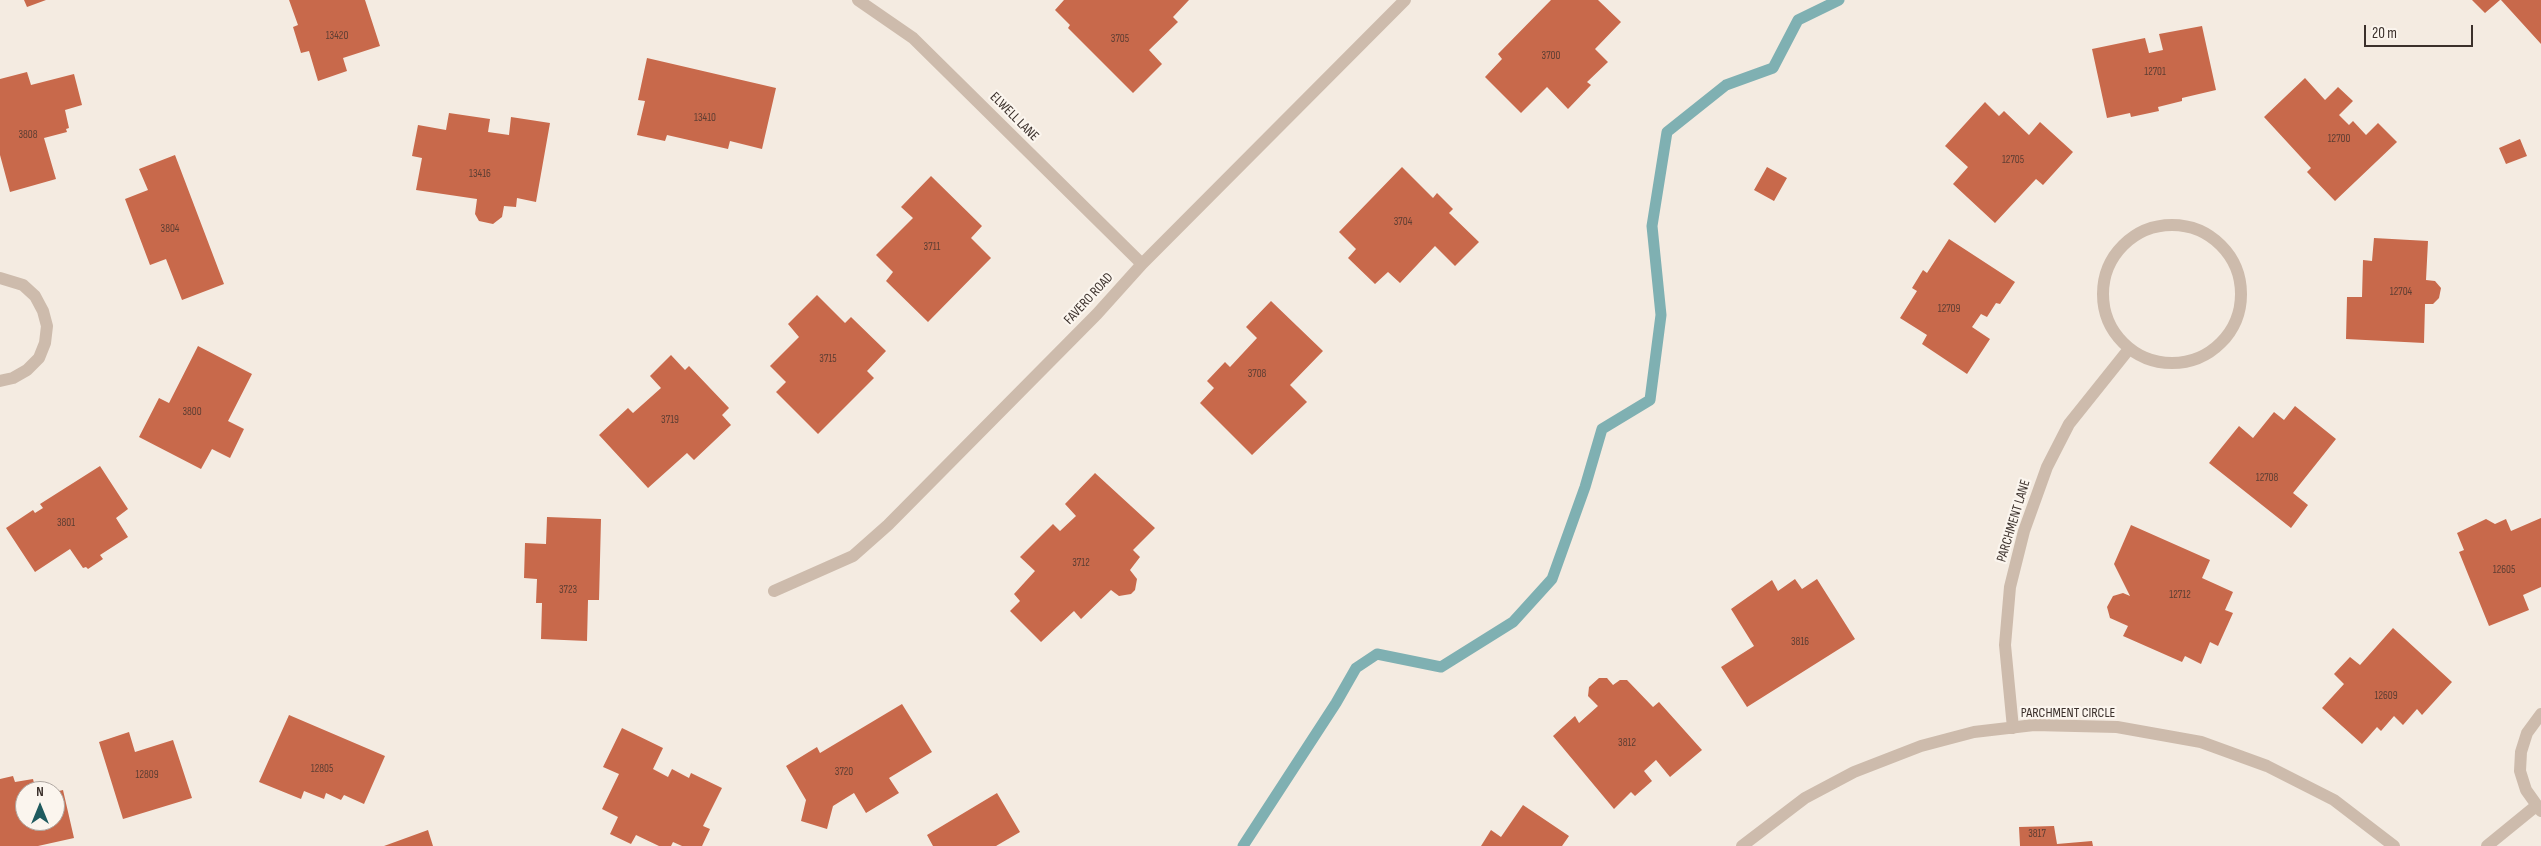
<!DOCTYPE html>
<html>
<head>
<meta charset="utf-8">
<style>
  body { margin:0 }
  #map { position:relative; width:2541px; height:846px; overflow:hidden; background:#f4ebe1; font-family:"Sofia Sans Condensed",sans-serif }
  canvas { display:block }
  .north { position:absolute; left:15px; top:781px; width:50px; height:50px; box-sizing:border-box; background:#fbf5ee; border:1px solid #aea6a0; border-radius:50%; rotate:0deg; font-size:14px; font-weight:700; line-height:20px; text-align:center; color:#3b302b }
  .north::after { content:''; display:block; margin:auto; width:18px; height:22px; background:#1f5a5e; clip-path:polygon(50% 0,100% 100%,50% 72%,0 100%) }
  .scale { position:absolute; left:2364px; top:25px; width:109px; height:22px; box-sizing:border-box; border:2px solid #3b302b; border-top:0; padding-left:6px; font-size:15px; line-height:18px; white-space:nowrap; color:#3b302b; -webkit-text-stroke:4px #fbf5ee; paint-order:stroke }
</style>
</head>
<body>
<div id="map">
<canvas width="2541" height="846"></canvas>
<div class="north">N</div>
<div class="scale">20 m</div>
</div>
<script>
const c = document.querySelector('canvas').getContext('2d');
c.lineJoin = 'round';
const poly = rows => new Path2D(rows.map(r => 'M' + r).join(''));
function trace(path, color, width, dash) { c.strokeStyle = color; c.lineWidth = width; c.lineCap = dash ? 'butt' : 'round'; c.setLineDash(dash || []); c.stroke(path); }
function fillPath(path, color) { c.fillStyle = color; c.fill(path, 'evenodd'); }
function write(font, color, halo, rows, align = 'center') {
  c.font = font + ' "Sofia Sans Condensed",sans-serif'; c.lineWidth = 4.5; c.setLineDash([]); c.textBaseline = 'middle'; c.strokeStyle = halo; c.fillStyle = color; for (const [text, x, y, turn = 0] of rows) {
    c.save(); c.translate(x, y); c.rotate((+turn || 0) * Math.PI / 180); c.textAlign = isNaN(turn) ? turn : align; if (halo) c.strokeText(text, 0, 0); c.fillText(text, 0, 0); c.restore();
  }
}
trace(poly([
  [1243,846,1336,703,1356,668,1377,654,1441,667,1513,622,1552,579,1585,487,1602,429,1650,400,1661,315,1652,226,1667,132,1726,85,1773,68,1798,20,1839,0]
]), '#7fb0b2', 11);
fillPath(poly([
  [24,0,46,0,27,7],
  [289,0,365,0,380,46,343,58,347,71,318,81,309,51,301,53,293,27,298,25],
  [1064,0,1189,0,1173,17,1178,22,1149,50,1162,64,1133,93,1068,28,1070,25,1055,10],
  [1551,0,1598,0,1621,22,1595,49,1608,62,1587,82,1591,85,1568,109,1547,87,1521,113,1485,77,1502,59,1498,54],
  [2472,0,2500,0,2485,13],
  [2501,0,2541,0,2541,44],
  [2202,26,2216,90,2182,98,2182,101,2158,107,2159,111,2131,117,2130,113,2107,118,2092,49,2145,38,2149,53,2163,50,2159,34],
  [647,58,776,88,762,149,730,141,728,149,667,135,665,141,637,135,645,101,638,100],
  [27,72,31,85,74,74,82,105,65,110,69,128,66,129,67,132,44,138,56,179,10,192,0,155,0,79],
  [2305,78,2325,100,2338,87,2353,101,2339,115,2349,125,2353,121,2366,135,2378,123,2397,142,2335,201,2307,172,2311,168,2264,117],
  [1985,102,1999,116,2004,111,2029,135,2040,122,2073,152,2043,185,2036,179,1995,223,1953,184,1968,167,1945,146],
  [449,113,490,119,488,132,509,135,511,117,550,123,536,202,517,198,516,207,504,206,502,217,493,224,479,221,475,214,477,199,416,190,422,158,412,156,418,125,446,130],
  [2520,139,2527,156,2506,164,2499,148],
  [175,155,224,284,182,300,166,259,150,265,125,199,148,190,139,169],
  [1402,167,1433,198,1437,193,1453,209,1449,213,1479,242,1455,266,1435,246,1400,283,1388,272,1375,284,1348,258,1356,249,1339,232],
  [1767,167,1787,178,1774,201,1754,190],
  [931,176,982,226,971,238,991,258,928,322,886,281,893,272,876,255,913,218,901,207],
  [2374,238,2428,241,2426,280,2435,281,2441,288,2439,298,2433,304,2425,304,2424,343,2346,339,2347,297,2362,297,2363,260,2372,261],
  [1949,239,2015,282,2000,304,1996,303,1987,317,1981,314,1972,327,1990,339,1967,374,1922,344,1927,335,1900,318,1917,291,1912,288,1923,270,1927,273],
  [817,295,845,323,851,317,886,351,867,371,874,378,818,434,776,392,786,382,770,366,799,337,788,324],
  [1271,301,1323,351,1290,385,1307,402,1252,455,1200,403,1214,388,1207,381,1225,362,1230,367,1257,338,1246,327],
  [198,346,252,374,228,421,244,429,230,458,212,449,201,469,139,437,159,398,169,403],
  [671,355,685,370,689,366,729,408,722,415,731,425,694,460,687,453,648,488,599,435,628,408,633,413,661,388,650,376],
  [2295,406,2336,439,2293,493,2308,505,2291,528,2209,463,2239,426,2253,438,2274,412,2284,420],
  [100,466,128,509,116,518,128,537,100,555,103,559,88,569,86,567,83,568,70,549,35,572,6,528,33,510,35,513,43,508,40,504],
  [1095,473,1155,528,1133,550,1140,557,1130,570,1137,579,1135,590,1131,594,1119,596,1111,590,1081,619,1074,611,1041,642,1010,611,1020,601,1014,594,1035,571,1020,557,1053,524,1060,531,1076,516,1065,504],
  [547,517,601,519,599,600,588,600,587,641,541,639,542,603,536,603,537,579,524,578,525,543,546,544],
  [2541,518,2541,587,2523,595,2529,610,2489,626,2459,552,2464,550,2457,533,2486,519,2495,524,2506,519,2511,531],
  [2131,525,2210,560,2202,578,2233,592,2225,610,2233,613,2218,646,2210,642,2201,664,2185,656,2182,662,2123,636,2128,626,2110,618,2107,607,2113,596,2123,593,2130,596,2114,564],
  [1795,579,1802,589,1817,579,1855,639,1747,707,1721,667,1754,646,1731,609,1772,580,1778,591],
  [2393,628,2452,682,2422,715,2417,709,2403,725,2394,716,2381,731,2377,727,2362,744,2322,708,2344,684,2334,674,2350,657,2360,665],
  [1599,678,1607,678,1613,685,1620,680,1627,680,1653,707,1659,702,1702,750,1670,777,1656,760,1644,771,1652,781,1635,796,1631,792,1614,809,1553,736,1575,716,1579,723,1598,706,1588,696,1589,687],
  [902,704,932,752,889,778,899,793,866,813,854,793,833,806,827,829,801,821,806,800,786,766,817,747,820,753],
  [289,715,385,756,364,804,344,795,341,800,326,793,324,799,304,791,301,799,259,782],
  [622,728,663,748,653,769,668,777,672,769,689,778,691,773,722,788,703,826,710,829,702,846,682,846,673,842,671,846,659,846,636,835,631,844,610,834,618,817,602,809,619,774,603,767],
  [129,732,135,752,173,740,192,798,123,819,99,742],
  [13,776,15,782,33,779,36,791,25,791,25,821,55,821,55,792,63,790,74,838,38,846,0,846,0,779],
  [997,793,1020,832,996,846,933,846,927,835],
  [1523,805,1569,836,1562,846,1481,846,1491,830,1501,837],
  [2054,826,2057,844,2092,841,2093,846,2020,846,2019,827],
  [428,830,433,846,384,846]
]), '#c8694b');
trace(poly([
  [858,0,913,38,1142,264],
  '2103 294a69 69 0 1 1 138 0a69 69 0 1 1-138 0Z',
  [0,278,23,285,35,296,43,311,47,326,45,343,39,358,27,370,13,378,0,381],
  [774,591,853,556,888,525,1097,314,1142,264,1405,0],
  [2541,714,2527,733,2521,752,2520,771,2526,790,2541,811],
  [2013,728,2005,645,2010,587,2024,531,2047,467,2069,424,2129,349],
  [1742,846,1805,798,1854,772,1921,746,1974,732,2034,725,2117,727,2201,742,2267,766,2334,800,2394,846],
  [2487,846,2536,806]
]), '#cdbbac', 12);
write('11px', '#5e3e33', null, [
  ["13420",337,36],
  ["3705",1120,39],
  ["3700",1551,56],
  ["12701",2155,72],
  ["13410",705,118],
  ["3808",28,135],
  ["12700",2339,139],
  ["12705",2013,160],
  ["13416",480,174],
  ["3704",1403,222],
  ["3804",170,229],
  ["3711",932,247],
  ["12704",2401,292],
  ["12709",1949,309],
  ["3715",828,359],
  ["3708",1257,374],
  ["3800",192,412],
  ["3719",670,420],
  ["12708",2267,478],
  ["3801",66,523],
  ["3712",1081,563],
  ["12605",2504,570],
  ["3723",568,590],
  ["12712",2180,595],
  ["3816",1800,642],
  ["12609",2386,696],
  ["3812",1627,743],
  ["12805",322,769],
  ["3720",844,772],
  ["12809",147,775],
  ["3817",2037,834]
]);
write('14px', '#3b302b', '#fbf5ee', [
  ["ELWELL LANE",1014,117,45],
  ["FAVERO ROAD",1089,299,-47],
  ["PARCHMENT LANE",2014,521,-73],
  ["PARCHMENT CIRCLE",2068,713]
]);
</script>
</body>
</html>
